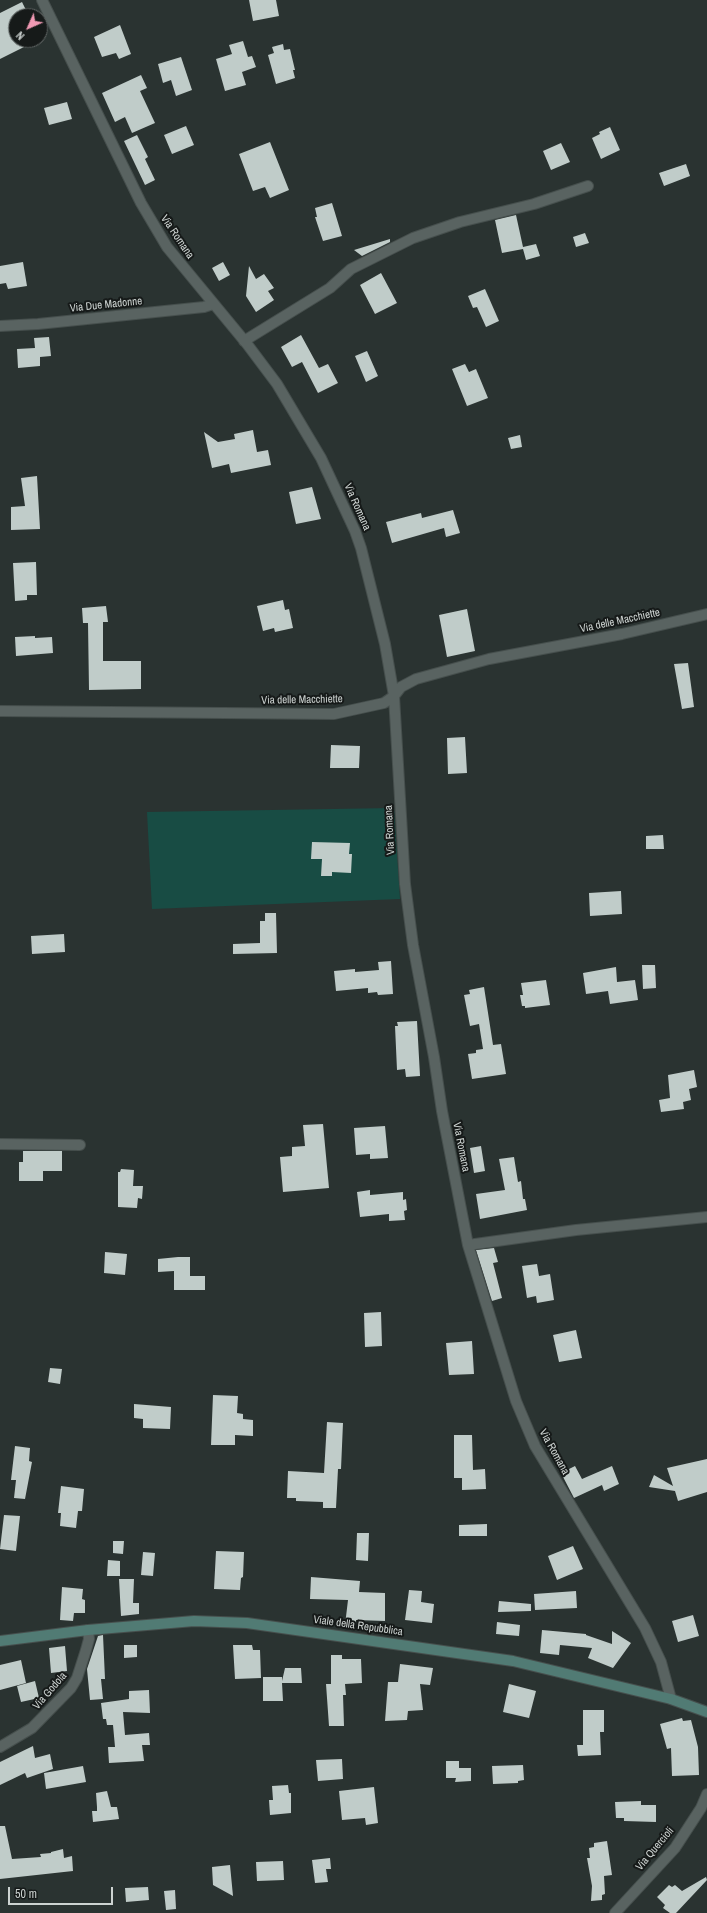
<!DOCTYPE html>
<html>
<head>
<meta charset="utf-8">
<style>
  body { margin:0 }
  #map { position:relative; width:707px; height:1913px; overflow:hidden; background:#2a3331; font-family:"Archivo Narrow",sans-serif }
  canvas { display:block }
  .north { position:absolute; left:8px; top:8px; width:40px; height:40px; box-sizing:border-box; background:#161a19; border:1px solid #5f6463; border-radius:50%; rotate:225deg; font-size:11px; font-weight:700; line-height:16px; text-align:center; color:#cdd3d1 }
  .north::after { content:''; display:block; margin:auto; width:14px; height:18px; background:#f19ab4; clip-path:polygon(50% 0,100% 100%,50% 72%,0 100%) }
  .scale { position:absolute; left:8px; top:1887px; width:105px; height:18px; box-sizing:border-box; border:2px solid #cdd3d1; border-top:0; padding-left:5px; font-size:12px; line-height:14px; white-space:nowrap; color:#cdd3d1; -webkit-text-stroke:3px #161a19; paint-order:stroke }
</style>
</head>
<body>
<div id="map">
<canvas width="707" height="1913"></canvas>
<div class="north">N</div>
<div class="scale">50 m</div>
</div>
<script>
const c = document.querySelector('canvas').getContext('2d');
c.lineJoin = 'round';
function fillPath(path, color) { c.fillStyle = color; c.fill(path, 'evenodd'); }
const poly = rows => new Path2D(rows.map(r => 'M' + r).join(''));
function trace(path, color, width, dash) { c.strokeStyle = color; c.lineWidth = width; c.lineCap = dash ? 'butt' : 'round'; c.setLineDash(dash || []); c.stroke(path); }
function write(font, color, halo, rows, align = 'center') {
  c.font = font + ' "Archivo Narrow",sans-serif'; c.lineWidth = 4; c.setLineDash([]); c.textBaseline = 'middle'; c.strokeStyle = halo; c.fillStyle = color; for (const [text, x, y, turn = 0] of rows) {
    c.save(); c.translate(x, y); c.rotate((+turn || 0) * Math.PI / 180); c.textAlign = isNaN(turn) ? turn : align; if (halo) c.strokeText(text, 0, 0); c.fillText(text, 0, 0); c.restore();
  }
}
fillPath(poly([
  [394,808,400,899,152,909,147,812]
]), '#184c44');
fillPath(poly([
  [249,0,276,0,279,16,253,21],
  [22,2,29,16,16,16,16,40,38,40,0,59,0,13],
  [120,25,131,54,119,59,116,53,102,57,94,37],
  [243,41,248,57,252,56,256,67,242,72,246,85,225,91,216,59,232,54,229,45],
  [283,44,284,50,290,49,295,70,293,70,295,78,276,84,268,55,274,53,272,47],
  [181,57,192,90,176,96,171,80,163,83,158,64],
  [141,75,147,88,140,91,155,123,132,133,125,117,115,122,102,93],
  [67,102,72,119,49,125,44,108],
  [186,126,194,145,172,154,164,135],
  [610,127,620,150,601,159,592,138,600,134,599,132],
  [137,135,148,157,145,159,155,180,145,185,124,141],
  [270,142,289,190,270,198,265,187,253,191,239,154],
  [561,143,570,162,551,170,543,151],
  [686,164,690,176,664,186,659,173],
  [332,203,342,236,323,241,315,217,317,217,315,208],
  [516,215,523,247,536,244,540,256,526,260,523,249,502,253,495,220],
  [585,233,589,243,576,247,573,237],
  [390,239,390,242,362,256,354,250],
  [23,262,27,286,8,289,6,283,0,284,0,266],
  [223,262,230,275,219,281,212,268],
  [249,266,256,279,264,274,274,288,268,291,274,300,256,312,246,296],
  [381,273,397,303,375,314,360,285],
  [485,289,499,321,486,327,477,307,473,308,468,296],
  [301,335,319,368,328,364,338,383,318,393,302,362,292,367,281,347],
  [49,337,51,356,40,357,40,366,18,368,17,349,35,348,34,338],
  [367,351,378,376,366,382,355,356],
  [465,364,469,372,476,369,488,398,467,406,452,369],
  [253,430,257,452,268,450,271,465,231,473,229,464,212,468,204,432,218,442,235,439,234,434],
  [520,435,522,447,511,449,508,438],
  [37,476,40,529,11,530,11,507,25,506,21,478],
  [312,487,321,519,296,524,289,492],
  [453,510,460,533,446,537,444,528,392,543,386,522,421,513,422,518],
  [36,562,37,595,27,595,27,600,15,601,13,563],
  [283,600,285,610,289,609,293,628,275,632,274,628,263,631,257,606],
  [106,606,108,622,103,622,103,661,141,661,141,689,89,690,88,623,83,623,82,608],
  [467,609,475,651,447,657,439,615],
  [35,636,35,638,52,637,53,653,16,656,15,637],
  [688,663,694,707,682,709,674,664],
  [465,737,467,773,448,774,447,738],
  [331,745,360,746,359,768,330,768],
  [663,835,664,849,646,849,646,836],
  [312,842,350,843,349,854,352,854,351,873,332,872,332,876,321,876,322,859,311,859],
  [621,891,622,914,590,916,589,893],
  [265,913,276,913,277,953,233,954,233,944,260,943,260,921,265,921],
  [64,934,65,952,32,954,31,936],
  [391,961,393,994,378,995,377,992,368,993,368,988,336,991,334,971,355,969,355,972,379,970,378,962],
  [642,965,655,965,656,988,643,989],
  [616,967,617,982,635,980,638,1000,610,1004,608,991,586,994,583,973],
  [546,980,550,1005,525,1008,525,1006,522,1006,520,995,523,995,521,983],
  [484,987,493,1045,501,1044,506,1074,472,1079,468,1054,476,1053,476,1050,483,1049,479,1024,470,1026,464,995,470,994,469,990],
  [417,1021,420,1076,406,1077,405,1069,397,1070,395,1026,398,1026,397,1022],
  [694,1070,697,1087,689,1089,691,1100,683,1102,684,1109,661,1112,659,1100,670,1098,668,1075],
  [323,1124,329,1188,283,1192,280,1157,292,1156,292,1147,305,1146,303,1125],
  [385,1126,388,1158,370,1159,370,1154,356,1155,354,1128],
  [481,1146,485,1171,474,1173,470,1148],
  [23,1151,62,1151,62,1171,43,1171,43,1181,19,1181,19,1162,23,1162],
  [514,1157,518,1182,521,1181,523,1199,525,1199,527,1210,480,1219,476,1194,505,1190,499,1159],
  [121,1169,134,1170,133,1186,143,1186,142,1199,138,1198,137,1208,118,1207,118,1172,120,1172],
  [370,1190,370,1195,403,1192,403,1200,406,1199,407,1210,404,1211,405,1220,389,1221,389,1214,360,1217,357,1192],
  [494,1248,498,1262,493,1263,502,1298,492,1301,476,1250],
  [105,1252,127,1254,125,1275,104,1273],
  [178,1257,190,1257,190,1276,205,1276,205,1290,174,1290,174,1271,158,1272,158,1259],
  [537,1264,539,1276,550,1274,554,1300,537,1303,536,1296,527,1298,522,1266],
  [381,1312,382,1346,365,1347,364,1313],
  [576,1330,582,1358,559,1362,553,1335],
  [472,1341,474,1374,449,1375,446,1343],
  [50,1368,62,1369,60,1384,48,1382],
  [213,1395,238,1396,237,1413,243,1414,243,1419,253,1420,253,1436,235,1435,235,1445,211,1445],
  [134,1404,171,1407,170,1429,143,1428,143,1419,134,1418],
  [327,1422,343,1423,341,1469,338,1469,336,1508,323,1508,323,1502,296,1501,296,1498,287,1498,288,1471,324,1473],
  [454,1435,472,1435,473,1470,485,1469,486,1489,462,1490,462,1478,454,1478],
  [15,1446,30,1448,29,1461,32,1462,25,1499,14,1498,16,1480,11,1480],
  [707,1459,707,1492,678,1501,675,1491,649,1487,654,1475,673,1486,667,1468],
  [575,1466,582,1479,612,1466,619,1484,604,1491,602,1485,574,1498,561,1473],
  [61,1486,84,1489,82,1511,78,1511,76,1528,60,1526,61,1513,58,1513],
  [4,1515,20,1516,16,1551,0,1549],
  [487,1524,487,1536,459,1536,459,1525],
  [357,1533,369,1533,368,1561,356,1560],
  [113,1541,124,1541,123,1554,113,1553],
  [573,1546,583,1569,557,1580,548,1556],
  [216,1551,244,1552,243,1577,241,1578,240,1590,214,1589],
  [143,1552,155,1553,153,1576,141,1575],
  [108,1560,120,1561,120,1576,107,1576],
  [311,1577,360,1581,359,1592,385,1593,385,1621,356,1620,356,1626,345,1625,348,1600,310,1599],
  [119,1579,134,1579,133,1603,139,1603,139,1614,121,1616],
  [62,1587,83,1589,82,1599,85,1600,85,1613,74,1613,73,1621,60,1620],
  [409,1590,422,1591,421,1602,434,1604,432,1623,405,1620],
  [576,1591,577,1608,535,1610,534,1594],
  [499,1601,531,1604,531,1611,498,1612],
  [693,1615,699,1636,678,1642,672,1621],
  [497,1622,520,1625,519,1636,496,1634],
  [542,1630,586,1634,586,1635,612,1644,612,1631,631,1643,613,1668,588,1658,592,1648,560,1645,559,1655,540,1653],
  [103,1635,105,1679,101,1679,103,1699,90,1700,87,1669,98,1636],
  [124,1645,137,1645,137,1657,124,1658],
  [233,1645,252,1645,253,1650,260,1650,261,1678,235,1679],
  [65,1646,67,1671,51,1673,49,1648],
  [331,1655,342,1655,342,1659,361,1659,362,1683,345,1684,346,1695,343,1695,344,1726,329,1726,326,1684,331,1684],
  [21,1660,26,1683,0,1690,0,1665],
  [400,1664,433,1668,430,1685,420,1684,423,1710,408,1711,407,1720,385,1721,388,1682,398,1682],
  [285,1668,301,1668,302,1683,282,1683,283,1701,263,1701,263,1677,282,1677,282,1681],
  [35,1681,39,1698,21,1702,17,1686],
  [509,1684,536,1691,529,1718,503,1712],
  [149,1690,150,1713,123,1712,125,1735,149,1733,150,1745,142,1745,144,1761,109,1763,108,1747,115,1747,113,1725,107,1725,106,1719,103,1719,101,1703,129,1699,129,1691],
  [583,1710,604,1710,604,1732,600,1732,601,1755,578,1756,577,1745,583,1745],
  [682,1718,683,1721,691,1720,698,1747,699,1775,672,1776,671,1748,667,1749,660,1724],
  [33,1746,35,1758,50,1754,53,1769,27,1778,25,1773,0,1785,0,1762],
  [342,1759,343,1779,318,1781,316,1760],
  [446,1761,459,1761,459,1768,471,1768,471,1781,455,1782,456,1778,446,1778],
  [523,1765,524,1780,518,1781,518,1783,493,1784,492,1766],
  [83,1766,86,1782,46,1789,44,1773],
  [288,1785,289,1793,291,1793,291,1813,270,1815,269,1800,273,1800,272,1786],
  [374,1787,378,1823,366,1825,365,1818,342,1820,339,1791],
  [107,1791,111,1807,117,1807,119,1819,93,1822,92,1811,97,1811,97,1807,96,1793],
  [641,1801,641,1805,656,1805,656,1822,624,1821,624,1818,616,1818,615,1802],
  [0,1826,5,1826,12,1859,41,1857,40,1854,51,1853,51,1852,63,1849,64,1858,72,1856,73,1871,0,1879],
  [607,1841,612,1875,604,1876,605,1894,602,1895,602,1900,591,1901,592,1886,587,1858,590,1858,589,1848,594,1847,594,1843],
  [330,1858,331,1869,326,1869,328,1882,315,1883,312,1860],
  [283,1861,284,1880,257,1881,256,1862],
  [230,1865,233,1896,213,1885,212,1867],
  [706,1877,707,1880,676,1913,670,1913,663,1908,665,1905,657,1897,669,1885,672,1887,675,1885,682,1891],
  [148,1887,149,1900,126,1902,125,1888],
  [175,1890,176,1909,166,1910,164,1891]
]), '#c0ccc9');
const street = poly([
  [42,0,141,203,167,247,247,344,277,384,321,458,355,531,361,548,385,644,394,696,405,884,413,945,434,1057,442,1111,468,1245,516,1401,535,1446,645,1628,661,1662,671,1699],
  [0,326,38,324,204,307,213,304],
  [244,341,330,288,351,269,413,238,460,222,534,204,588,186],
  [0,711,334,714,384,703,394,696,401,687,416,679,489,659,622,634,707,614],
  [0,1144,80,1145],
  [468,1245,576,1230,707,1217],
  [0,1747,32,1728,71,1688,77,1678,86,1650,89,1639,88,1630],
  [615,1913,675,1848,701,1808,707,1794]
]);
const secondary = poly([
  [0,1641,88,1630,194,1621,247,1623,513,1661,671,1699,707,1712]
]);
trace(street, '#464f4d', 12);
trace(secondary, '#464f4d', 12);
trace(street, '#596361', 10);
trace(secondary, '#517b74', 10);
write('11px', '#cdd3d1', '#161a19', [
  ["Via Romana",177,237,56],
  ["Via Due Madonne",106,305,-6],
  ["Via Romana",357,507,66],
  ["Via delle Macchiette",620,621,-12],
  ["Via delle Macchiette",302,700,-1],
  ["Via Romana",390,830,-93],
  ["Via Romana",461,1147,79],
  ["Via Romana",554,1452,61],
  ["Viale della Repubblica",358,1626,8],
  ["Via Godola",50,1691,-49],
  ["Via Quercioli",655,1849,-50]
]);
</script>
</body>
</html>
